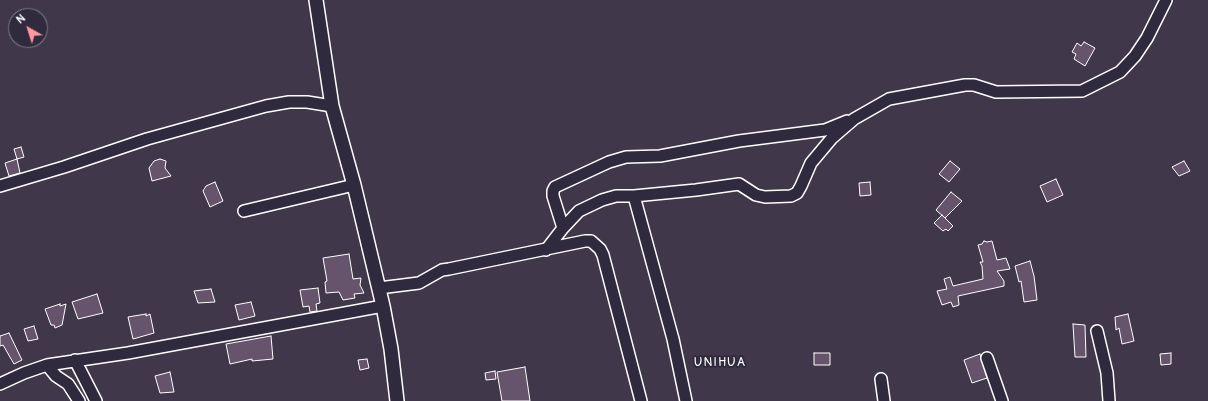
<!DOCTYPE html>
<html>
<head>
<meta charset="utf-8">
<style>
  body { margin:0 }
  #map { position:relative; width:1208px; height:401px; overflow:hidden; background:#40374b; font-family:Pangolin,sans-serif }
  canvas { display:block }
  .north { position:absolute; left:8px; top:8px; width:40px; height:40px; box-sizing:border-box; background:#2f2a3d; border:1px solid #827f8b; border-radius:50%; rotate:321deg; font-size:11px; font-weight:700; line-height:16px; text-align:center; color:#fff }
  .north::after { content:''; display:block; margin:auto; width:14px; height:18px; background:#ff9aa2; clip-path:polygon(50% 0,100% 100%,50% 72%,0 100%) }
</style>
</head>
<body>
<div id="map">
<canvas width="1208" height="401"></canvas>
<div class="north">N</div>
</div>
<script>
const c = document.querySelector('canvas').getContext('2d');
c.lineJoin = 'round';
function fillPath(path, color) { c.fillStyle = color; c.fill(path, 'evenodd'); }
const poly = rows => new Path2D(rows.map(r => 'M' + r).join(''));
function trace(path, color, width, dash) { c.strokeStyle = color; c.lineWidth = width; c.lineCap = dash ? 'butt' : 'round'; c.setLineDash(dash || []); c.stroke(path); }
function write(font, color, halo, rows, align = 'center') {
  c.font = font + ' Pangolin,sans-serif'; c.lineWidth = 4; c.setLineDash([]); c.textBaseline = 'middle'; c.strokeStyle = halo; c.fillStyle = color; for (const [text, x, y, turn = 0] of rows) {
    c.save(); c.translate(x, y); c.rotate((+turn || 0) * Math.PI / 180); c.textAlign = isNaN(turn) ? turn : align; if (halo) c.strokeText(text, 0, 0); c.fillText(text, 0, 0); c.restore();
  }
}
const building = poly([
  [1084,42,1095,48,1085,66,1074,59,1076,54,1072,52,1077,43,1081,46,1084,42],
  [21,147,24,157,17,159,14,149,21,147],
  [17,159,20,173,9,176,5,163,17,159],
  [160,159,166,161,165,168,171,176,152,181,149,168,154,161,160,159],
  [950,161,960,169,949,182,939,174,950,161],
  [1184,161,1190,171,1179,176,1172,167,1184,161],
  [1056,179,1063,195,1047,202,1040,186,1056,179],
  [215,182,223,201,210,207,203,191,206,186,215,182],
  [870,182,871,195,860,196,859,183,870,182],
  [951,192,962,201,945,218,936,210,951,192],
  [942,215,953,226,948,231,946,229,943,231,934,223,942,215],
  [984,241,987,242,992,241,997,260,1006,258,1010,269,997,271,1004,281,1004,286,958,296,959,305,953,307,951,302,942,305,937,291,947,289,944,279,950,277,953,286,983,279,982,266,980,262,983,262,978,245,982,244,984,241],
  [349,254,353,279,361,278,360,285,364,293,354,294,355,298,343,300,339,292,326,293,325,282,327,281,323,258,349,254],
  [1030,261,1034,276,1037,300,1024,302,1021,281,1019,282,1015,266,1030,261],
  [318,288,320,303,316,304,317,311,310,312,309,306,303,307,300,290,318,288],
  [211,289,215,302,198,303,194,291,211,289],
  [97,294,103,313,78,319,72,302,97,294],
  [251,302,255,316,239,320,235,305,251,302],
  [60,304,60,306,66,304,62,325,55,328,54,325,51,325,45,309,60,304],
  [146,314,146,316,150,314,154,333,133,339,128,317,146,314],
  [1128,314,1134,341,1122,344,1119,328,1116,330,1115,317,1128,314],
  [1073,324,1085,325,1086,357,1075,357,1073,324],
  [34,326,38,339,28,341,24,329,34,326],
  [9,333,22,360,14,364,3,345,0,346,0,336,9,333],
  [271,336,273,359,252,361,252,359,230,364,226,344,271,336],
  [814,353,830,353,830,365,814,365,814,353],
  [1171,353,1171,364,1161,365,1160,354,1171,353],
  [980,354,987,378,972,383,964,360,980,354],
  [367,359,369,368,360,370,358,360,367,359],
  [525,367,530,401,502,401,497,372,525,367],
  [495,371,496,379,486,380,485,373,495,371],
  [170,372,174,392,160,393,155,376,170,372]
]);
fillPath(building, '#66546d');
trace(building, '#fff', 1);
const minor = poly([
  [0,186,64,167,147,139,266,106,289,102,307,102,332,106],
  [634,196,673,339,686,401],
  [244,211,354,185],
  [563,228,553,196,553,191,555,187,609,162,626,157,660,156,739,141,825,130,847,121],
  [546,250,563,228,579,211,602,200,616,196,634,196,696,190,739,184,756,195,765,197,791,196,797,193,801,186,811,163,832,138,854,119,889,99,965,85,974,85,996,92,1082,91,1120,72,1135,56,1147,38,1166,0],
  [379,288,419,283,442,270,449,269,585,241,591,241,600,249,603,255,641,401],
  [1097,331,1107,373,1109,401],
  [987,358,1002,401],
  [75,360,96,401],
  [47,365,56,376,68,384,79,401],
  [881,379,884,401],
  [0,384,24,373,47,365,128,353,383,306]
]);
const tertiary = poly([
  [316,0,332,106,354,185,383,306,391,349,397,401]
]);
trace(minor, '#fff', 14);
trace(tertiary, '#fff', 16);
trace(minor, '#2f2a3d', 11);
trace(tertiary, '#2f2a3d', 13);
c.letterSpacing = '1px';
write('13px', '#fff', '#2f2a3d', [
  ["UNIHUA",720,363]
]);
c.letterSpacing = '0px';
</script>
</body>
</html>
